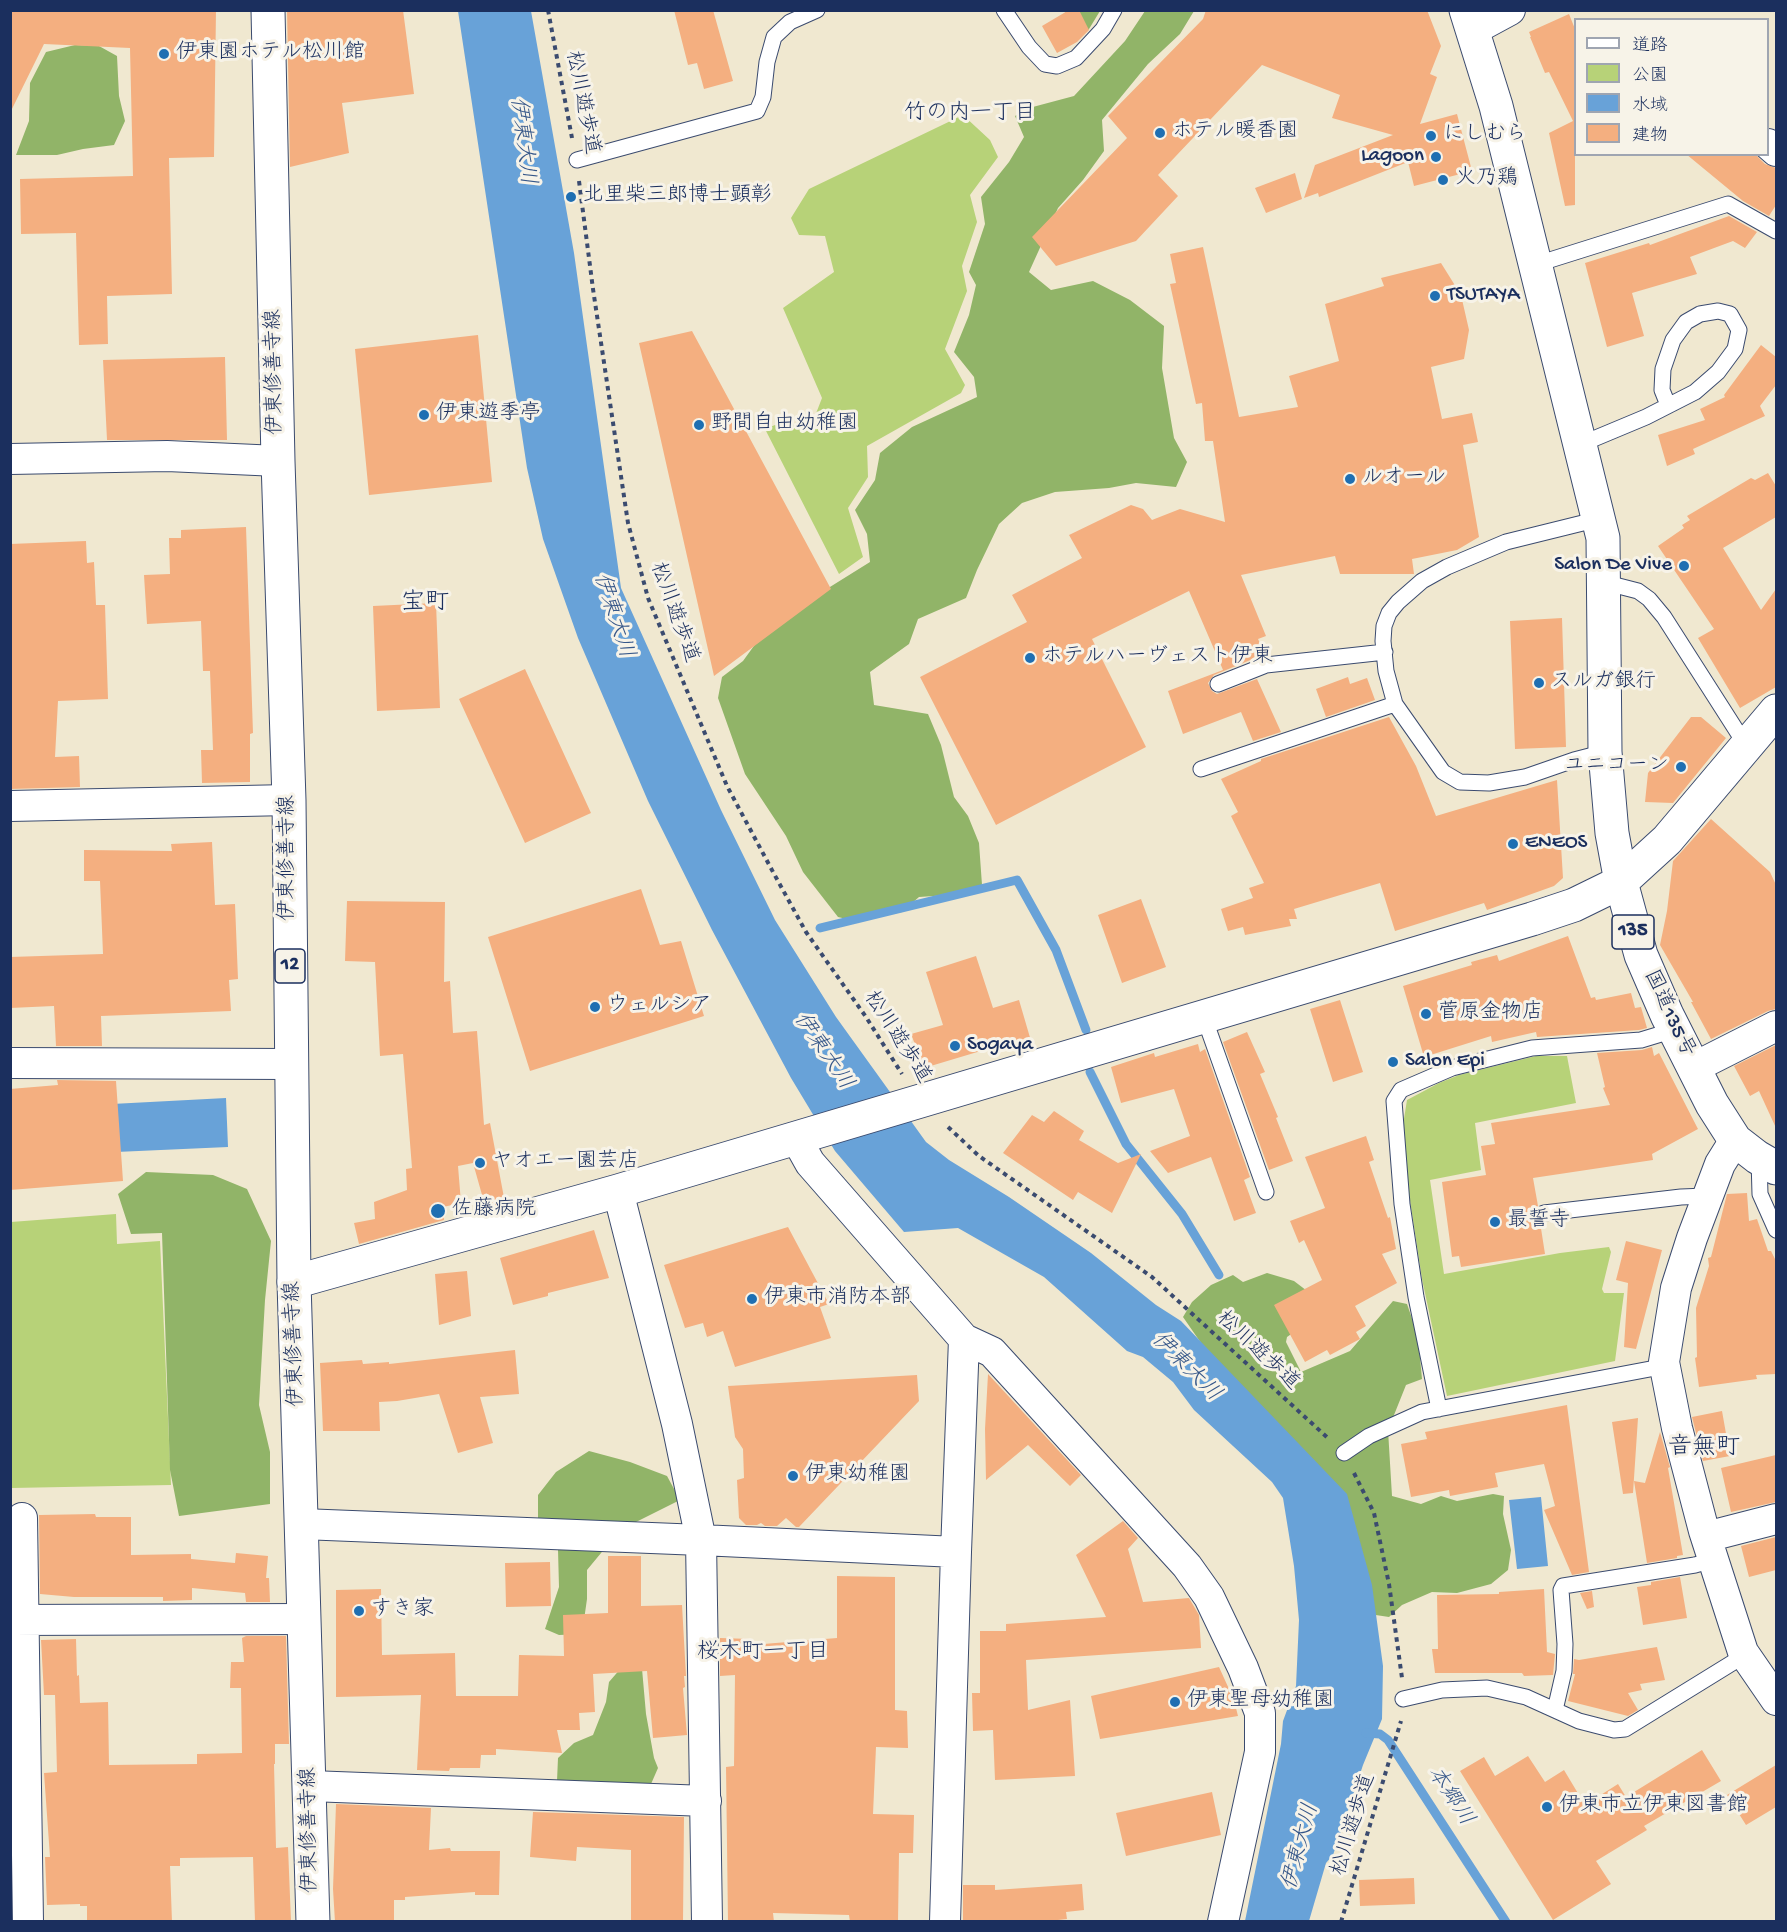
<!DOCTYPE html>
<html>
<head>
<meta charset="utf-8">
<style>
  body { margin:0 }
  #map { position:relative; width:1787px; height:1932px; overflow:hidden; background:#f0e8d0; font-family:"Gochi Hand","Klee One",sans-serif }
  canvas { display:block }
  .frame { position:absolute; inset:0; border:12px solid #1b2f5e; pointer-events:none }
  .legend { position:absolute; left:1574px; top:18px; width:195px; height:138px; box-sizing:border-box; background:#f7f3e8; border:2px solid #9fa5b1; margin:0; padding:8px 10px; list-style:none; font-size:18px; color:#1b2f5e }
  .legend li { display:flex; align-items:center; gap:12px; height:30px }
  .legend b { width:30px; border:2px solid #9fa5b1 }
</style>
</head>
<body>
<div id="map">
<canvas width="1787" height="1932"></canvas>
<div class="frame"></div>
<ul class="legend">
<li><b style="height:8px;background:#fff"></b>道路</li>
<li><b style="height:16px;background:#b7d278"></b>公園</li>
<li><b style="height:16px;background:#68a2d8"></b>水域</li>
<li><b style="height:16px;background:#f4af80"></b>建物</li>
</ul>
</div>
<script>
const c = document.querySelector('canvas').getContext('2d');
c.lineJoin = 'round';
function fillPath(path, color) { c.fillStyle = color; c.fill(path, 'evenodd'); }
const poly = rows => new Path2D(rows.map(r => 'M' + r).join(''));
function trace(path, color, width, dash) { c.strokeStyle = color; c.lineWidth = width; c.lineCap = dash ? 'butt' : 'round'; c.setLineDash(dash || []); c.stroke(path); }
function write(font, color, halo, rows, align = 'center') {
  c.font = font + ' "Gochi Hand","Klee One",sans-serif'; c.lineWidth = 6; c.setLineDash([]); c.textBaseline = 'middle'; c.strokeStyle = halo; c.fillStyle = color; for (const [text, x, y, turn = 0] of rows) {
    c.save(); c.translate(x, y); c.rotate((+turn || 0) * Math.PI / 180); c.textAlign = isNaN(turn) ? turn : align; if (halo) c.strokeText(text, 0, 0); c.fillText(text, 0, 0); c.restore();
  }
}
fillPath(poly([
  [963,115,990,140,998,157,970,195,977,222,962,266,967,291,945,349,965,385,961,393,867,446,868,477,848,508,863,557,839,574,765,429,775,425,784,428,815,416,822,398,783,308,834,272,825,236,799,235,791,218,809,189],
  [1536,1056,1567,1056,1576,1103,1475,1123,1481,1170,1430,1180,1444,1274,1560,1253,1609,1247,1611,1252,1602,1289,1604,1293,1624,1293,1615,1361,1447,1396,1422,1279,1409,1194,1403,1125,1407,1100,1439,1083,1459,1075],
  [116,1214,117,1244,160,1241,171,1485,11,1488,11,1222]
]), '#b7d278');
fillPath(poly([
  [1067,11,1100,11,1089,29,1079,39,1048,30],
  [1145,11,1194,11,1180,34,1148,64,1102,120,1104,151,1083,180,1058,208,1029,272,1051,290,1093,281,1130,300,1164,326,1162,368,1174,438,1187,462,1176,487,1136,483,1109,488,1055,492,1022,503,999,524,977,570,966,598,918,619,909,644,870,672,874,705,928,714,941,745,954,797,968,816,979,843,982,885,963,894,919,897,902,912,855,921,838,917,803,872,786,836,745,774,718,698,722,677,743,661,769,625,870,562,867,534,855,510,875,480,880,453,912,427,977,397,974,377,954,352,969,315,976,285,969,272,985,224,981,197,1009,162,1024,137,1015,116,1029,108,1074,96,1125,41],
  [75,45,99,46,117,56,119,96,125,121,114,145,83,149,57,155,16,155,29,121,30,83,46,52],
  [146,1172,213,1175,247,1189,271,1241,265,1300,259,1405,270,1452,270,1504,179,1516,170,1470,162,1233,131,1234,118,1194],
  [1267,1273,1294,1281,1315,1297,1314,1318,1287,1337,1286,1342,1301,1372,1350,1351,1393,1301,1407,1304,1418,1336,1422,1379,1406,1385,1388,1430,1392,1496,1421,1504,1441,1496,1457,1501,1493,1494,1504,1496,1503,1514,1511,1550,1508,1570,1491,1584,1457,1593,1432,1592,1402,1605,1389,1617,1369,1614,1219,1369,1183,1317,1192,1302,1211,1285,1233,1275,1243,1282],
  [589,1451,630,1462,667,1476,680,1500,620,1530,587,1570,587,1599,582,1634,559,1635,545,1629,559,1587,558,1550,538,1527,538,1495,556,1472],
  [640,1646,646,1714,654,1758,658,1768,651,1784,557,1781,558,1758,574,1743,593,1735,606,1702,609,1682]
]), '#91b468');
fillPath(poly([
  [458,11,531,11,574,253,621,588,721,810,775,920,836,1017,926,1142,949,1160,1009,1197,1091,1253,1156,1305,1181,1321,1347,1494,1372,1585,1383,1666,1382,1719,1363,1765,1333,1855,1326,1863,1309,1921,1245,1921,1281,1744,1283,1721,1296,1686,1299,1620,1294,1566,1283,1498,1272,1482,1194,1410,1173,1382,1143,1357,1127,1351,1044,1277,958,1228,904,1232,835,1151,791,1078,712,930,648,801,578,638,543,539,527,468],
  [226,1098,228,1147,116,1152,112,1104],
  [1541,1497,1548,1566,1517,1569,1509,1500]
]), '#68a2d8');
trace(poly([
  [820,928,1017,880,1056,950,1086,1030],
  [1090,1072,1126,1144,1182,1214,1219,1275],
  [1366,1733,1380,1734,1388,1740,1506,1922]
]), '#68a2d8', 9);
fillPath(poly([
  [10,10,216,10,214,157,169,158,172,294,107,296,108,344,79,345,76,233,21,234,20,179,133,176,130,48,44,44,10,113],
  [287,10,403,10,414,94,342,103,349,153,290,167],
  [674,10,713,10,733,81,704,89,697,63,688,65],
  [1069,10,1079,10,1089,30,1077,42,1057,53,1042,26],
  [1206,10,1427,10,1441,46,1430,74,1437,77,1420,124,1457,114,1472,171,1414,186,1408,162,1319,197,1318,193,1304,198,1315,165,1393,135,1332,118,1340,95,1262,65,1158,175,1178,196,1136,241,1056,266,1032,237,1127,138,1108,116,1203,19],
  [1569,14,1575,29,1575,205,1565,206,1549,133,1573,121,1549,72,1545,73,1530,37,1531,37,1529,32],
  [1686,154,1755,154,1765,164,1776,168,1776,205,1769,216,1743,201],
  [1295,173,1302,199,1266,213,1255,188],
  [1729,216,1757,232,1745,248,1733,241,1690,257,1697,274,1632,293,1644,336,1607,347,1585,263,1649,243,1650,245],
  [1203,247,1239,417,1298,407,1289,376,1339,361,1325,304,1384,286,1381,278,1441,263,1461,295,1469,330,1464,359,1431,367,1442,419,1472,413,1478,442,1463,445,1479,537,1457,550,1412,559,1414,574,1340,574,1335,556,1241,575,1266,636,1258,639,1265,654,1214,675,1208,683,1212,691,1217,694,1257,679,1281,732,1253,741,1241,712,1183,734,1168,691,1223,670,1189,591,1092,639,1146,747,996,825,920,677,1027,622,1012,595,1082,558,1069,535,1131,505,1143,509,1152,520,1180,509,1225,522,1213,441,1205,441,1202,403,1196,404,1170,284,1176,283,1170,254],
  [692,331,831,589,714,676,639,343],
  [478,335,492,482,369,495,355,349],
  [1761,345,1776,357,1776,385,1760,406,1765,416,1693,449,1695,454,1667,466,1658,435,1705,420,1700,409,1725,397,1724,395],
  [225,357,227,440,107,440,103,360],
  [1768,473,1776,486,1776,517,1723,548,1761,610,1776,589,1776,687,1740,708,1698,638,1714,629,1658,546,1684,528,1682,525,1690,520,1687,516,1751,478,1755,480],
  [246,527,253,733,250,734,250,782,202,783,201,750,213,750,210,671,203,671,201,621,147,624,144,575,170,574,169,538,181,538,181,530],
  [86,541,87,563,94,562,96,605,105,605,108,699,58,701,55,757,79,756,80,787,10,789,10,544],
  [436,603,440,708,377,711,373,606],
  [1562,618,1566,747,1515,749,1510,621],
  [525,669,591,813,525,843,459,699],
  [1348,677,1350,684,1367,678,1375,700,1326,717,1316,689],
  [1389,717,1416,766,1436,816,1557,780,1563,878,1554,886,1487,910,1484,903,1395,931,1380,883,1294,909,1297,919,1289,919,1291,926,1245,935,1243,927,1228,931,1221,909,1253,898,1249,888,1264,883,1231,816,1238,812,1221,779,1261,761,1261,759],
  [1691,717,1701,717,1726,738,1673,803,1645,802,1648,773],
  [1711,819,1770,872,1776,885,1776,1009,1768,1011,1711,1039,1691,1002,1693,1002,1660,945,1667,911,1673,861],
  [212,842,215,905,235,904,238,979,229,980,231,1011,101,1016,102,1046,56,1046,54,1006,10,1008,10,957,103,954,100,881,84,881,84,850,172,851,171,844],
  [641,889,660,945,681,941,704,1016,530,1071,488,937],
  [1141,899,1166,967,1122,983,1098,915],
  [347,901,445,902,444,982,450,981,453,1033,477,1031,484,1125,490,1123,505,1203,486,1209,473,1163,458,1166,461,1203,443,1207,444,1220,359,1244,354,1223,375,1219,374,1202,407,1190,406,1169,412,1168,403,1054,380,1056,375,962,345,961],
  [1568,936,1591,998,1595,997,1596,1000,1631,993,1635,1008,1641,1007,1647,1028,1639,1030,1537,1037,1536,1032,1492,1042,1491,1036,1424,1057,1403,986,1472,965,1471,962,1497,955,1499,961],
  [976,956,993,1008,1019,1000,1031,1041,995,1051,994,1047,924,1068,911,1034,943,1025,926,972],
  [1340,1000,1363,1072,1333,1082,1310,1009],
  [1247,1032,1265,1072,1260,1074,1278,1117,1276,1118,1293,1161,1269,1170,1223,1042],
  [1198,1044,1200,1052,1205,1049,1250,1177,1244,1180,1256,1213,1234,1221,1211,1157,1168,1173,1150,1151,1190,1136,1174,1089,1121,1103,1111,1067,1154,1053,1155,1057],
  [1776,1045,1776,1128,1759,1091,1750,1096,1734,1066],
  [1652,1047,1654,1056,1659,1053,1698,1129,1652,1154,1653,1160,1533,1178,1538,1206,1534,1215,1540,1222,1545,1254,1461,1267,1459,1256,1452,1257,1442,1182,1486,1175,1481,1146,1495,1144,1491,1123,1610,1105,1603,1088,1605,1087,1597,1053,1642,1050],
  [57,1080,116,1081,123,1181,10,1190,10,1089,58,1085],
  [1054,1111,1084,1131,1079,1140,1118,1163,1141,1154,1112,1213,1078,1192,1073,1200,1003,1153,1032,1115,1044,1122],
  [1366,1136,1374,1160,1369,1162,1388,1218,1390,1217,1396,1249,1382,1254,1397,1283,1355,1306,1366,1326,1356,1332,1360,1339,1330,1355,1327,1350,1305,1362,1274,1305,1322,1280,1304,1240,1299,1243,1290,1221,1325,1208,1305,1157],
  [1747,1193,1749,1221,1757,1219,1768,1251,1771,1251,1776,1261,1776,1374,1756,1375,1757,1379,1699,1387,1695,1358,1697,1357,1696,1308,1709,1266,1708,1258,1711,1257,1727,1194],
  [788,1227,829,1304,820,1307,831,1338,735,1367,723,1331,707,1337,703,1323,685,1328,664,1265],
  [594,1230,609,1278,548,1293,548,1296,513,1305,500,1258],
  [1626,1241,1662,1250,1636,1349,1624,1347,1628,1283,1616,1280],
  [467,1271,471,1316,439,1325,435,1274],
  [515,1350,519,1394,480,1397,493,1443,458,1453,439,1394,397,1401,379,1402,380,1431,323,1431,320,1363,362,1360,363,1364,389,1362,389,1364],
  [988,1374,1081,1475,1070,1486,1028,1445,986,1480,985,1429],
  [917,1375,919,1401,799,1527,796,1527,786,1518,777,1526,765,1526,761,1523,757,1525,746,1525,739,1518,737,1480,744,1478,743,1449,735,1437,728,1386],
  [1567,1405,1589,1572,1572,1575,1544,1510,1555,1506,1544,1464,1495,1473,1498,1487,1450,1496,1449,1490,1411,1497,1401,1444,1427,1439,1425,1432],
  [1722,1411,1730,1456,1703,1461,1692,1417],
  [1638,1418,1633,1493,1623,1494,1612,1422],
  [1660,1432,1670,1467,1668,1468,1683,1555,1677,1556,1677,1558,1647,1563,1634,1481,1645,1483],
  [1776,1455,1776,1502,1731,1512,1721,1468],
  [95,1514,96,1517,131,1517,131,1555,191,1554,191,1559,235,1563,236,1553,268,1556,266,1578,269,1578,270,1602,246,1602,245,1593,192,1588,192,1600,163,1601,163,1597,74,1597,40,1594,39,1515],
  [1123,1521,1138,1538,1128,1549,1143,1602,1189,1598,1199,1615,1201,1648,1026,1660,1028,1710,1070,1700,1075,1776,995,1780,993,1730,973,1731,972,1693,980,1693,980,1631,1006,1631,1006,1624,1106,1617,1076,1555],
  [1776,1537,1776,1570,1749,1577,1741,1546],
  [608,1556,641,1556,641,1606,682,1605,686,1676,684,1676,685,1687,683,1688,687,1735,653,1738,647,1671,593,1674,595,1712,579,1713,580,1730,557,1730,562,1753,496,1749,496,1755,481,1755,480,1768,450,1768,449,1771,417,1770,421,1695,336,1697,336,1590,381,1589,382,1655,455,1653,456,1696,518,1696,519,1655,564,1656,563,1615,608,1613],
  [550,1562,551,1606,506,1607,505,1563],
  [837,1576,895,1577,895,1710,907,1711,908,1748,876,1747,873,1814,914,1815,913,1853,899,1853,898,1922,850,1922,849,1915,773,1913,774,1922,728,1922,726,1767,734,1766,735,1675,720,1676,720,1638,751,1639,751,1645,837,1638],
  [1680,1577,1687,1618,1643,1625,1637,1587,1651,1585,1651,1582],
  [1544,1589,1547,1652,1555,1654,1553,1675,1524,1676,1522,1673,1435,1673,1432,1649,1438,1649,1437,1595,1499,1594,1499,1592],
  [1592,1591,1594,1607,1587,1609,1580,1593],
  [246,1636,286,1636,289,1744,275,1744,275,1764,274,1764,276,1848,288,1847,291,1922,255,1922,253,1857,180,1858,180,1866,170,1866,172,1922,87,1922,87,1906,80,1906,80,1904,47,1905,45,1857,50,1857,44,1773,57,1772,55,1695,44,1695,41,1640,76,1639,77,1676,79,1675,80,1703,108,1702,109,1765,197,1764,197,1754,242,1753,241,1688,230,1688,231,1662,244,1662,242,1638],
  [1657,1647,1665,1680,1640,1684,1642,1690,1628,1693,1638,1710,1628,1716,1568,1701,1575,1674,1573,1674,1574,1659,1579,1660],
  [1219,1667,1234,1700,1238,1716,1100,1739,1091,1696],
  [1702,1750,1721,1781,1644,1826,1647,1830,1596,1861,1611,1884,1553,1920,1460,1771,1484,1757,1495,1776,1528,1756,1545,1782,1564,1770,1585,1805,1618,1784,1626,1797],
  [1776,1765,1776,1807,1746,1825,1727,1795],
  [1212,1792,1221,1835,1126,1856,1116,1813],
  [336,1804,431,1808,429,1850,450,1848,451,1851,500,1851,499,1895,475,1895,475,1892,405,1897,405,1900,394,1900,394,1922,335,1922,333,1889],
  [533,1812,684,1817,683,1922,631,1922,631,1850,577,1847,576,1861,530,1857],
  [1414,1878,1415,1904,1360,1906,1359,1880],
  [1082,1884,1084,1910,1066,1912,1067,1919,1040,1922,963,1922,963,1885,995,1885,995,1890]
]), '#f4af80');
const service = poly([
  [1004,10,1029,47,1045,64,1057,66,1076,58,1103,29,1114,10],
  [577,160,757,111,763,97,767,62,774,37,790,22,817,10],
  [1534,265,1728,204,1776,231],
  [1579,445,1646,417,1695,392,1718,372,1735,349,1739,330,1730,314,1718,311,1700,314,1686,322,1673,340,1663,369,1662,390,1668,405],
  [1599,519,1506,542,1447,567,1422,581,1398,602,1389,613,1384,626,1383,641,1386,671,1395,704,1443,772,1460,782,1489,783,1525,777,1574,760,1605,752],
  [1603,582,1638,591,1649,599,1664,617,1747,747],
  [1218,684,1266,665,1385,652],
  [1201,769,1395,704],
  [1204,1017,1266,1192],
  [1759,1159,1760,1194,1776,1230],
  [1544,1213,1681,1197,1706,1196],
  [1439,1409,1416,1297,1402,1204,1394,1101,1401,1090,1452,1068,1532,1048,1641,1040,1674,1030],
  [1344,1453,1369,1436,1422,1412,1666,1366],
  [1403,1699,1442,1690,1487,1688,1526,1697,1579,1721,1614,1730,1625,1729,1745,1655],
  [1555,1710,1564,1671,1565,1644,1561,1590,1563,1586,1695,1565,1713,1560]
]);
const minor = poly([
  [1473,30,1510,10],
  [1768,144,1776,151],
  [10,459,167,456,278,461],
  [10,806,289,800],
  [10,1063,290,1064],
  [1693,1068,1776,1026],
  [796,1138,810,1163,964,1339,956,1552,945,1922],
  [1735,1140,1720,1164,1692,1238,1676,1288,1664,1362,1677,1428,1704,1531,1743,1652,1776,1700],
  [618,1191,677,1424,701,1540,707,1922],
  [964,1339,992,1352,1187,1566,1209,1597,1243,1668,1260,1713,1260,1752,1223,1922],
  [22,1518,28,1922],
  [302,1524,701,1540,956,1552],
  [1706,1537,1776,1519],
  [10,1620,305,1619],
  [310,1786,706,1801]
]);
const tertiary = poly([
  [294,1282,618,1191,1532,919,1574,905,1621,882,1612,833,1605,752,1603,538,1496,106,1466,10]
]);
const primary = poly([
  [268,10,278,461,289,800,294,1282,313,1922]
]);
const trunk = poly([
  [1776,711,1667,840,1621,882,1641,955,1667,1015,1712,1104,1735,1140,1757,1157,1776,1168]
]);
trace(service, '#3b4b6f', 17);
trace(minor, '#3b4b6f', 32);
trace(tertiary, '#3b4b6f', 35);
trace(primary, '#3b4b6f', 35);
trace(trunk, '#3b4b6f', 35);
trace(poly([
  [548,10,572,138],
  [579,181,593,289,628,523,648,598,727,786,773,872,806,932,866,1017,902,1074],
  [948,1127,979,1156,1152,1277,1329,1439],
  [1354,1473,1374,1513,1389,1584,1402,1678],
  [1341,1922,1401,1721]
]), '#3b4b6f', 4, [4.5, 4.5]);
trace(service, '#fff', 15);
trace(minor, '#fff', 30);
trace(tertiary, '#fff', 33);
trace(primary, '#fff', 33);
trace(trunk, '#fff', 33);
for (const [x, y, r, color] of [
  [164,54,6,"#1f6fb2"],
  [1160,133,6,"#1f6fb2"],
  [1431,136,6,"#1f6fb2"],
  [1436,157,6,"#1f6fb2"],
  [1443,180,6,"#1f6fb2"],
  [571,197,6,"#1f6fb2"],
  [1435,296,6,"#1f6fb2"],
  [424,415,6,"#1f6fb2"],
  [699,425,6,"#1f6fb2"],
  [1350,479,6,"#1f6fb2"],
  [1684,566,6,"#1f6fb2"],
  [1030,658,6,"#1f6fb2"],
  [1539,683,6,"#1f6fb2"],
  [1681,767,6,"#1f6fb2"],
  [1513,844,6,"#1f6fb2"],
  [595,1007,6,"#1f6fb2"],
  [1426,1014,6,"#1f6fb2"],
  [955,1046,6,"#1f6fb2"],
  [1393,1062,6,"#1f6fb2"],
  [480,1163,6,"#1f6fb2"],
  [438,1211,8,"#1f6fb2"],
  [1495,1222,6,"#1f6fb2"],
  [752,1299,6,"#1f6fb2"],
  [793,1476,6,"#1f6fb2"],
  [359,1611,6,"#1f6fb2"],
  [1175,1702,6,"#1f6fb2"],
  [1547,1807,6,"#1f6fb2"]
]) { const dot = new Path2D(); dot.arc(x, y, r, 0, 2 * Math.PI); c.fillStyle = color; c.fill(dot); trace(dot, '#f7f3e8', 2); }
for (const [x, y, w] of [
  [1633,932,42],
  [290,966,30]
]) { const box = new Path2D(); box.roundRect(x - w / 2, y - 17, w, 34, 4.5); c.fillStyle = '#f7f3e8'; c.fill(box); trace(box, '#1b2f5e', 1.5); }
write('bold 20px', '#1b2f5e', null, [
  ["135",1633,932],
  ["12",290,966]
]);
write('21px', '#1b2f5e', '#f7f3e8', [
  ["伊東園ホテル松川館",176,54],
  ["ホテル暖香園",1172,133],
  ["にしむら",1443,136],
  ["Lagoon",1424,157,"right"],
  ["火乃鶏",1455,180],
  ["北里柴三郎博士顕彰",583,197],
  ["TSUTAYA",1447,296],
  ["伊東遊季亭",436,415],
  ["野間自由幼稚園",711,425],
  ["ルオール",1362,479],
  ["Salon De Vive",1672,566,"right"],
  ["ホテルハーヴェスト伊東",1042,658],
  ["スルガ銀行",1551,683],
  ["ユニコーン",1669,767,"right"],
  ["ENEOS",1525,844],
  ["ウェルシア",607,1007],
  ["菅原金物店",1438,1014],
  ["Sogaya",967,1046],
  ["Salon Epi",1405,1062],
  ["ヤオエー園芸店",492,1163],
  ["佐藤病院",452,1211],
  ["最誓寺",1507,1222],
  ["伊東市消防本部",764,1299],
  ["伊東幼稚園",805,1476],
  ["すき家",371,1611],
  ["伊東聖母幼稚園",1187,1702],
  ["伊東市立伊東図書館",1559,1807]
], 'left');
write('21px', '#1b2f5e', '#f7f3e8', [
  ["松川遊歩道",581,103,79],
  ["伊東修善寺線",276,372,-91],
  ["松川遊歩道",673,613,70],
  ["伊東修善寺線",289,858,-90],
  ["国道135号",1668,1014,65],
  ["松川遊歩道",896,1038,57],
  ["伊東修善寺線",296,1344,-92],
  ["松川遊歩道",1257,1352,43],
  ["松川遊歩道",1355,1825,-73],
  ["伊東修善寺線",311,1830,-91]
]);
write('22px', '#1b2f5e', '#f7f3e8', [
  ["竹の内一丁目",970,115],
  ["桜木町一丁目",763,1654]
]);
write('italic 22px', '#365789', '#f7f3e8', [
  ["伊東大川",521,141,83],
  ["伊東大川",612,616,72],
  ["伊東大川",822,1052,56],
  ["伊東大川",1185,1368,45],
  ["本郷川",1449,1797,57],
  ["伊東大川",1302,1847,-75]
]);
write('24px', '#1b2f5e', '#f7f3e8', [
  ["宝町",425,604],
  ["音無町",1704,1449]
]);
</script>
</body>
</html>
